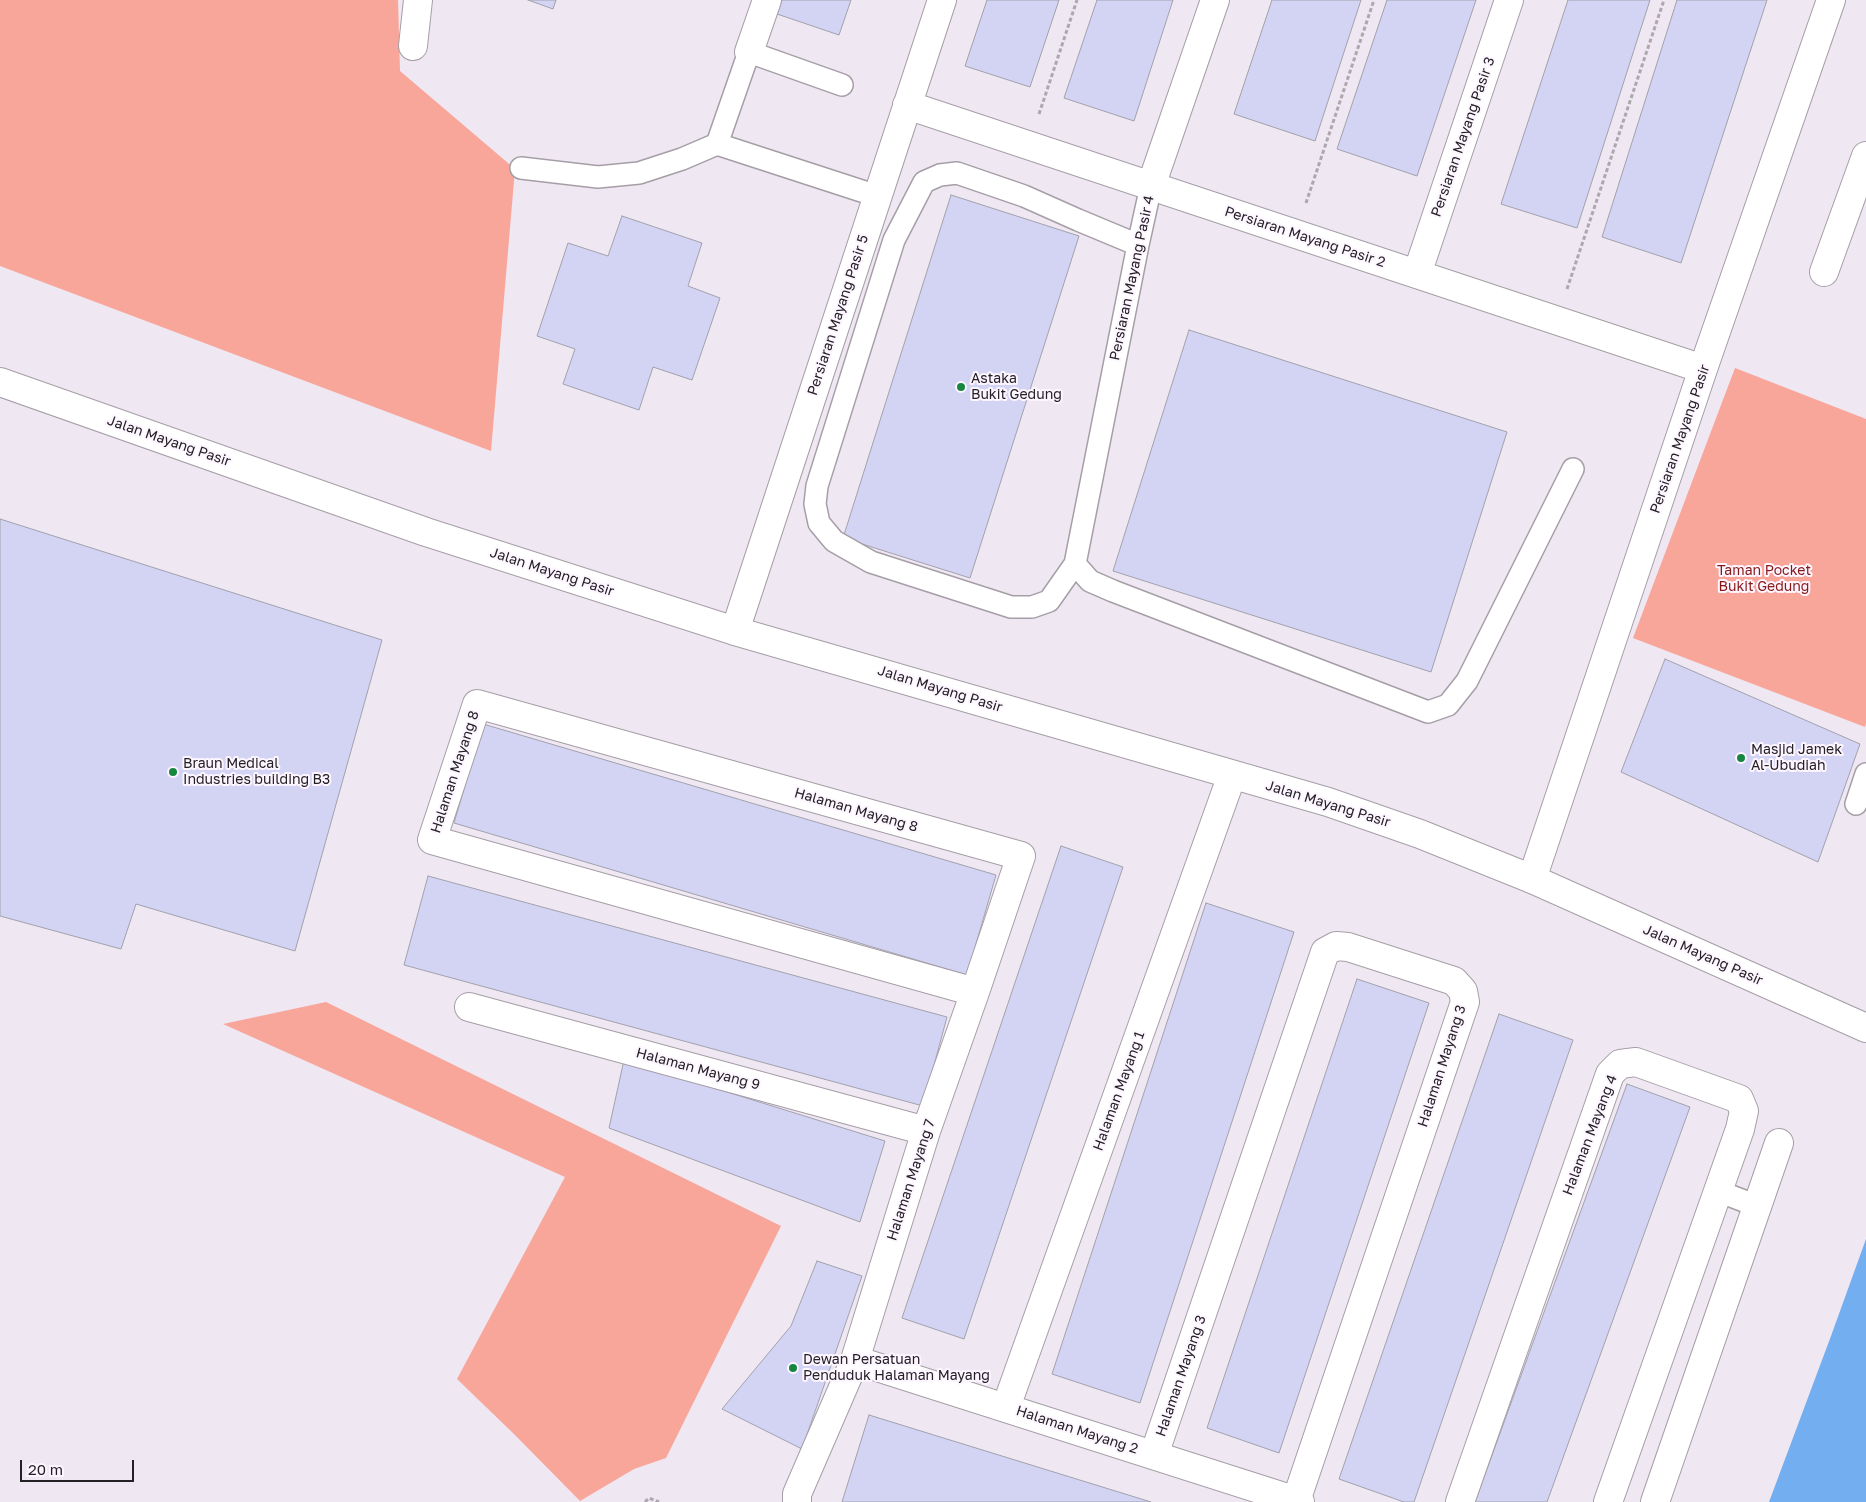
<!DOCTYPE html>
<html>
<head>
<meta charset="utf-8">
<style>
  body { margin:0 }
  #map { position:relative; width:1866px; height:1502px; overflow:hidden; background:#efe7f1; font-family:"Golos Text",sans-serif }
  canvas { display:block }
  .scale { position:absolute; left:20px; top:1460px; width:114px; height:22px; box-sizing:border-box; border:2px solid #242125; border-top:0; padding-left:6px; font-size:15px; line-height:18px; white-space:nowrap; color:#242125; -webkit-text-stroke:4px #fdf5ff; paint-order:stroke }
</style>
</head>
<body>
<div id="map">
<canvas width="1866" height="1502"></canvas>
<div class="scale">20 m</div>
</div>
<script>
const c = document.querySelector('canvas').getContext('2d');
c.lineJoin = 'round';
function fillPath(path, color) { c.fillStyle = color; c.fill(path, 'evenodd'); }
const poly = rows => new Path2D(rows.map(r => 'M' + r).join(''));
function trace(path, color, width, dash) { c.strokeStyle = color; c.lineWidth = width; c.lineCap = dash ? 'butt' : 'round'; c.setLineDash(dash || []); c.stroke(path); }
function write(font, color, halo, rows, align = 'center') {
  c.font = font + ' "Golos Text",sans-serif'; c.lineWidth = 4; c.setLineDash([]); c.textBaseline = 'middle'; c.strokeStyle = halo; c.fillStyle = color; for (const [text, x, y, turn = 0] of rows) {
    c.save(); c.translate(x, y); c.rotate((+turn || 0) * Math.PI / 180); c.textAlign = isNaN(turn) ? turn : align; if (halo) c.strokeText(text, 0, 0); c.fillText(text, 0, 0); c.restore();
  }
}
fillPath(poly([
  [0,0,398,0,400,71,515,169,491,451,0,266],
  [1735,368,1866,419,1866,723,1865,727,1633,638],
  [326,1002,781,1226,666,1458,634,1469,580,1501,515,1435,457,1379,565,1177,223,1024]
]), '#f8a59a');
fillPath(poly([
  [1866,1239,1866,1502,1769,1502,1831,1336]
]), '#73aff0');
const building = poly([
  [528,0,556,0,553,9,528,0],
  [782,0,851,0,839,35,777,14,782,0],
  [987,0,1059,0,1030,87,965,66,987,0],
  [1097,0,1173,0,1134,121,1064,98,1097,0],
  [1272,0,1361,0,1315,141,1234,114,1272,0],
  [1387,0,1476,0,1417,176,1337,149,1387,0],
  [1568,0,1650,0,1577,228,1501,204,1568,0],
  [1677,0,1767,0,1681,263,1602,237,1677,0],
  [951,195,1079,236,970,578,843,538,951,195],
  [622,216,702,243,688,286,720,298,692,380,653,367,639,410,563,384,575,349,537,336,568,243,608,256,622,216],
  [1189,330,1507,432,1431,672,1113,571,1189,330],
  [0,519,382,640,295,951,136,904,121,949,0,916,0,519],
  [1665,659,1860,744,1818,862,1621,772,1665,659],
  [483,724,996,875,967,975,454,823,483,724],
  [1061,846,1123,867,964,1339,902,1318,1061,846],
  [428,876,947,1017,923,1106,404,965,428,876],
  [1206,903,1294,932,1140,1403,1052,1374,1206,903],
  [1357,979,1429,1003,1279,1453,1207,1428,1357,979],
  [1499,1014,1573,1040,1414,1502,1404,1502,1339,1479,1499,1014],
  [624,1060,885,1141,860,1222,609,1128,624,1060],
  [1627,1084,1690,1107,1547,1502,1475,1502,1627,1084],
  [817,1261,862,1276,802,1449,722,1409,791,1326,817,1261],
  [869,1415,1151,1502,842,1502,869,1415]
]);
fillPath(building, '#d3d3f4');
trace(building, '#a1a1ac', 1);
const service = poly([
  [842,85,749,52,717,144,877,196],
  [521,168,598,177,639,173,682,159,717,144],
  [1138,245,1078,220,1024,196,957,173,940,175,924,182,894,240,817,486,815,504,819,523,834,541,871,562,1011,607,1032,607,1049,601,1075,564,1138,245,1151,186],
  [1075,564,1090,581,1113,591,1428,712,1448,705,1467,681,1573,469],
  [1856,804,1866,774],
  [1718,1191,1757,1206]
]);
const minor = poly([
  [413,46,418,0],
  [749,52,767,0],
  [907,105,1703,369],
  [1151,186,1215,0],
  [1824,272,1866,156],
  [1417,274,1509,0],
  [735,631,942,0],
  [1532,879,1703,369,1831,0],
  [469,1007,926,1131],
  [855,1360,1300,1502],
  [1006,1407,1232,775],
  [1154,1455,1325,952,1336,946,1348,947,1454,981,1463,991,1465,1002,1296,1501],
  [797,1502,797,1494,855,1360,926,1131,975,992,1021,856,477,704,432,840,975,992],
  [1460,1502,1610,1074,1620,1064,1636,1062,1739,1099,1744,1111,1740,1129,1608,1502],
  [1655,1502,1779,1143]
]);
const tertiary = poly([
  [0,382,426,532,735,631,1328,802,1420,834,1532,879,1866,1028]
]);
trace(service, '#a69ea7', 24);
trace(minor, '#a69ea7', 30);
trace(tertiary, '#a69ea7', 30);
trace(poly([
  [1039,114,1077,0],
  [1306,203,1374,0],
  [1567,289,1664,0],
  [645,1502,649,1498,659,1502]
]), '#aea7b0', 3, [4, 2.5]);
trace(service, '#fff', 21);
trace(minor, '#fff', 28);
trace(tertiary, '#fff', 28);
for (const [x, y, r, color] of [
  [961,387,5,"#17873f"],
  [1741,758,5,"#17873f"],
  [173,772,5,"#17873f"],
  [793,1368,5,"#17873f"]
]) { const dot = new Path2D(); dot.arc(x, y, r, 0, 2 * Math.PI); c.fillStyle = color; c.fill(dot); trace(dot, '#fdf5ff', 2); }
write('14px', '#242125', '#fdf5ff', [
  ["Persiaran Mayang Pasir 3",1463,137,-71],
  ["Persiaran Mayang Pasir 2",1305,237,18],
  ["Persiaran Mayang Pasir 4",1132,278,-78],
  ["Persiaran Mayang Pasir 5",838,315,-72],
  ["Persiaran Mayang Pasir",1680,439,-71],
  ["Jalan Mayang Pasir",169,441,19],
  ["Jalan Mayang Pasir",552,572,18],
  ["Jalan Mayang Pasir",940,689,17],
  ["Halaman Mayang 8",455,772,-72],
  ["Jalan Mayang Pasir",1328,804,17],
  ["Halaman Mayang 8",856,810,16],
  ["Jalan Mayang Pasir",1703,955,24],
  ["Halaman Mayang 3",1442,1066,-72],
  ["Halaman Mayang 9",698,1069,15],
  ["Halaman Mayang 1",1119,1091,-70],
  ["Halaman Mayang 4",1590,1135,-69],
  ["Halaman Mayang 7",911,1180,-72],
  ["Halaman Mayang 3",1181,1376,-71],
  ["Halaman Mayang 2",1077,1430,18]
]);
write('14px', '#242125', '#fdf5ff', [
  ["Astaka",971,379],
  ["Bukit Gedung",971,395],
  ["Masjid Jamek",1751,750],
  ["Al-Ubudiah",1751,766],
  ["Braun Medical",183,764],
  ["Industries building B3",183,780],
  ["Dewan Persatuan",803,1360],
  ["Penduduk Halaman Mayang",803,1376]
], 'left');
write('14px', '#861916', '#fdf5ff', [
  ["Taman Pocket",1764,571],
  ["Bukit Gedung",1764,587]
]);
</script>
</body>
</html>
